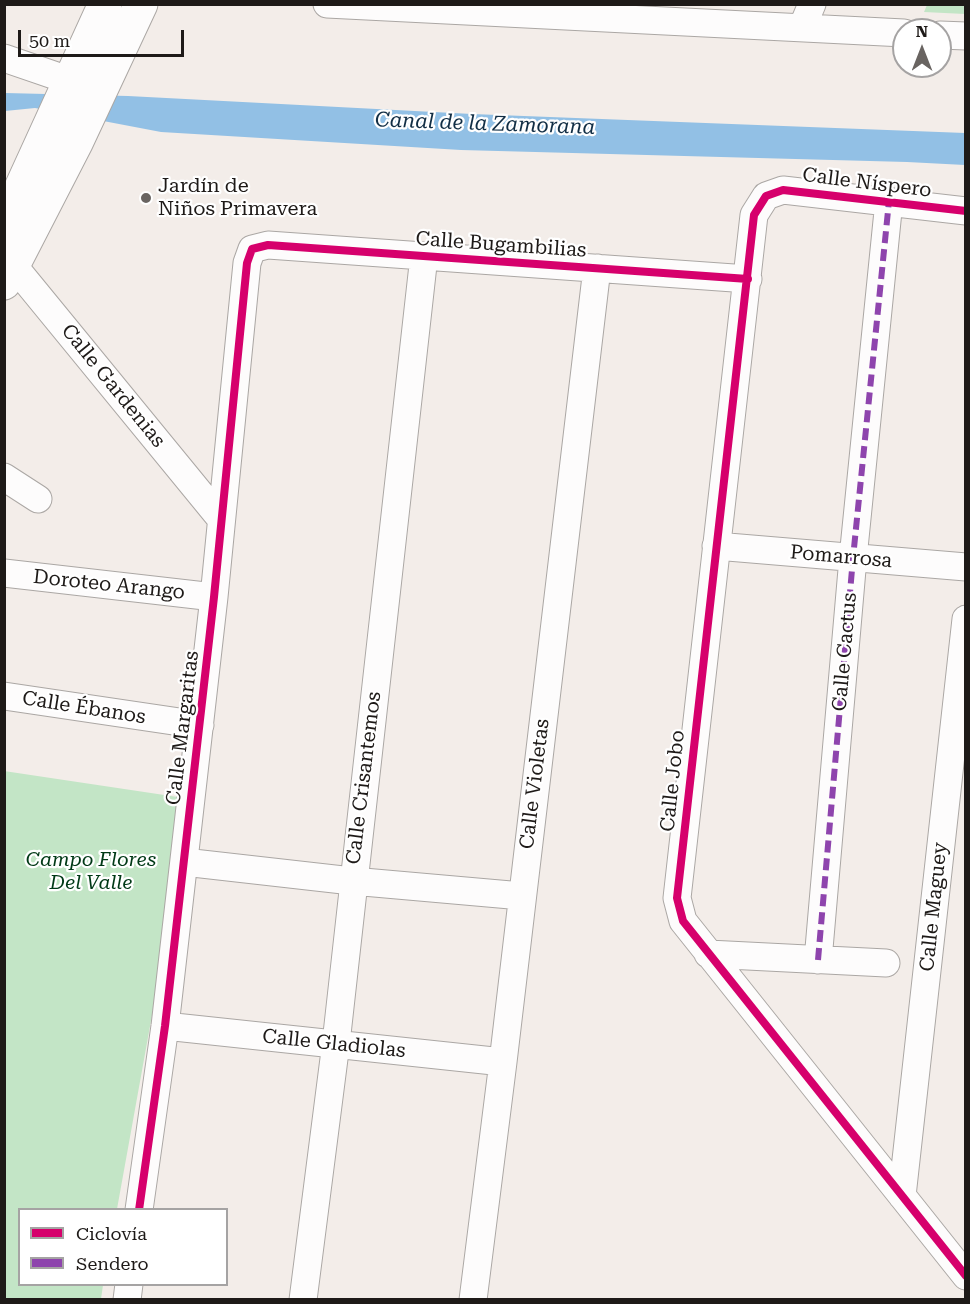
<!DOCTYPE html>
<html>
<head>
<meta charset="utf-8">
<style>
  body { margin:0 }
  #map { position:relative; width:970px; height:1304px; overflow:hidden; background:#f3ede9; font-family:"Roboto Serif",serif }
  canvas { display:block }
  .frame { position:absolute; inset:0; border:6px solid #1e1a18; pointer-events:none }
  .legend { position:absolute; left:18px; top:1208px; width:210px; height:78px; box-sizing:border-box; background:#fff; border:2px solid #a5a3a3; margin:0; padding:8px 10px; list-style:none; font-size:18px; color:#1e1a18 }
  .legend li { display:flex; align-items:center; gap:12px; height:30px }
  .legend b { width:30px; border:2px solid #a5a3a3 }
  .north { position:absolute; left:892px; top:18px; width:60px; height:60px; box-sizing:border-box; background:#fff; border:2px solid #a5a3a3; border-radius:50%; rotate:0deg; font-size:16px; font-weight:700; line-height:24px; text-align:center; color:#1e1a18 }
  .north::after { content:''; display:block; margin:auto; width:21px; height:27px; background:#696461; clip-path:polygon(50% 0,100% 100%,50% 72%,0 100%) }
  .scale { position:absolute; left:18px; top:30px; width:166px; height:27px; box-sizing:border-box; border:3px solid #1e1a18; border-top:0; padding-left:8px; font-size:18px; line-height:21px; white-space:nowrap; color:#1e1a18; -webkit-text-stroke:4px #fff; paint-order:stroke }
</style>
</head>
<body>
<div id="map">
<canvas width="970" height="1304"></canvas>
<div class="frame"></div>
<ul class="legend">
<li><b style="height:8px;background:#d6006c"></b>Ciclovía</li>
<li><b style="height:8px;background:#8e44ad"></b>Sendero</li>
</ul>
<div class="north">N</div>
<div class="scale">50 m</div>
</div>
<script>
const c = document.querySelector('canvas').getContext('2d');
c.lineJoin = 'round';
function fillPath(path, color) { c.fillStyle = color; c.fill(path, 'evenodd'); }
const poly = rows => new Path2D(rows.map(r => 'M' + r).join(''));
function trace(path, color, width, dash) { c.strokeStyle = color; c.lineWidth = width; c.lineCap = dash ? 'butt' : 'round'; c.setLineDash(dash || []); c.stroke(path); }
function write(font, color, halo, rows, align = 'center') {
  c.font = font + ' "Roboto Serif",serif'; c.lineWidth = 4.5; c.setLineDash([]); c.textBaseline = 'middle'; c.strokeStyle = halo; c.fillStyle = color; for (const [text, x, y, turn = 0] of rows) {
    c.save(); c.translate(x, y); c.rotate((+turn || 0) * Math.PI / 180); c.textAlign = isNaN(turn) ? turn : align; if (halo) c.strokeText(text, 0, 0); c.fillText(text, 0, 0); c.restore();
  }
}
fillPath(poly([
  [927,5,965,5,965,14,924,12],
  [4,771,191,799,117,1209,20,1210,20,1284,103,1285,101,1299,5,1299]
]), '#c3e5c6');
fillPath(poly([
  [5,93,128,96,472,114,965,133,965,165,907,162,461,150,161,132,35,108,5,111]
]), '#92c0e5');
const minor = poly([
  [327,4,904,33],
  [802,28,812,4],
  [940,35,966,36],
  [4,58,71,81],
  [966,211,783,190,766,196,754,215,677,898,683,921,966,1276],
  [4,254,221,519],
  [4,477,38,499],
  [716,546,966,567],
  [4,573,214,597],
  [4,696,200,725],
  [184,862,352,881,522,896],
  [708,954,886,963],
  [818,960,853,558,889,201],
  [165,1026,503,1062],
  [902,1196,966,619],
  [139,1210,165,1026,214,597,247,263,252,249,268,245,748,279],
  [127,1300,129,1284],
  [303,1300,336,1043,424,256],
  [473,1300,503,1062,597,268]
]);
const major = poly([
  [4,225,105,4],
  [4,283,76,143,141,4]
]);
trace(minor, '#aba7a4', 29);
trace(major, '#aba7a4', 35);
trace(minor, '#fdfcfc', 27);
trace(major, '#fdfcfc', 33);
trace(poly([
  [818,960,853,558,889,201]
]), '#8e44ad', 6, [12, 6]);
trace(poly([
  [966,211,783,190,766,196,754,215,677,898,683,921,966,1276],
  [139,1210,165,1026,214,597,247,263,252,249,268,245,748,279]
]), '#d6006c', 8);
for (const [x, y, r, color] of [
  [146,198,6,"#696461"]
]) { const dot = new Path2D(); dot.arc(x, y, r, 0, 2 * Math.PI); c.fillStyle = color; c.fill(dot); trace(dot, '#fff', 2); }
write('20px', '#1e1a18', '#fff', [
  ["Calle Níspero",867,183,7],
  ["Calle Bugambilias",501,245,4],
  ["Calle Gardenias",113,386,51],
  ["Pomarrosa",841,557,5],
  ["Doroteo Arango",109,585,6],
  ["Calle Cactus",845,652,-85],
  ["Calle Ébanos",84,708,9],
  ["Calle Margaritas",183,728,-83],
  ["Calle Crisantemos",364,778,-83],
  ["Calle Jobo",673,781,-84],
  ["Calle Violetas",535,784,-83],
  ["Calle Maguey",934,907,-84],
  ["Calle Gladiolas",334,1044,6]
]);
write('20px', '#1e1a18', '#fff', [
  ["Jardín de",158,186],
  ["Niños Primavera",158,209]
], 'left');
write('italic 20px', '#003916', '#fff', [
  ["Campo Flores",91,860],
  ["Del Valle",91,883]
]);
write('italic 21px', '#112e45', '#fff', [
  ["Canal de la Zamorana",485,124,2]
]);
</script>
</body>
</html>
